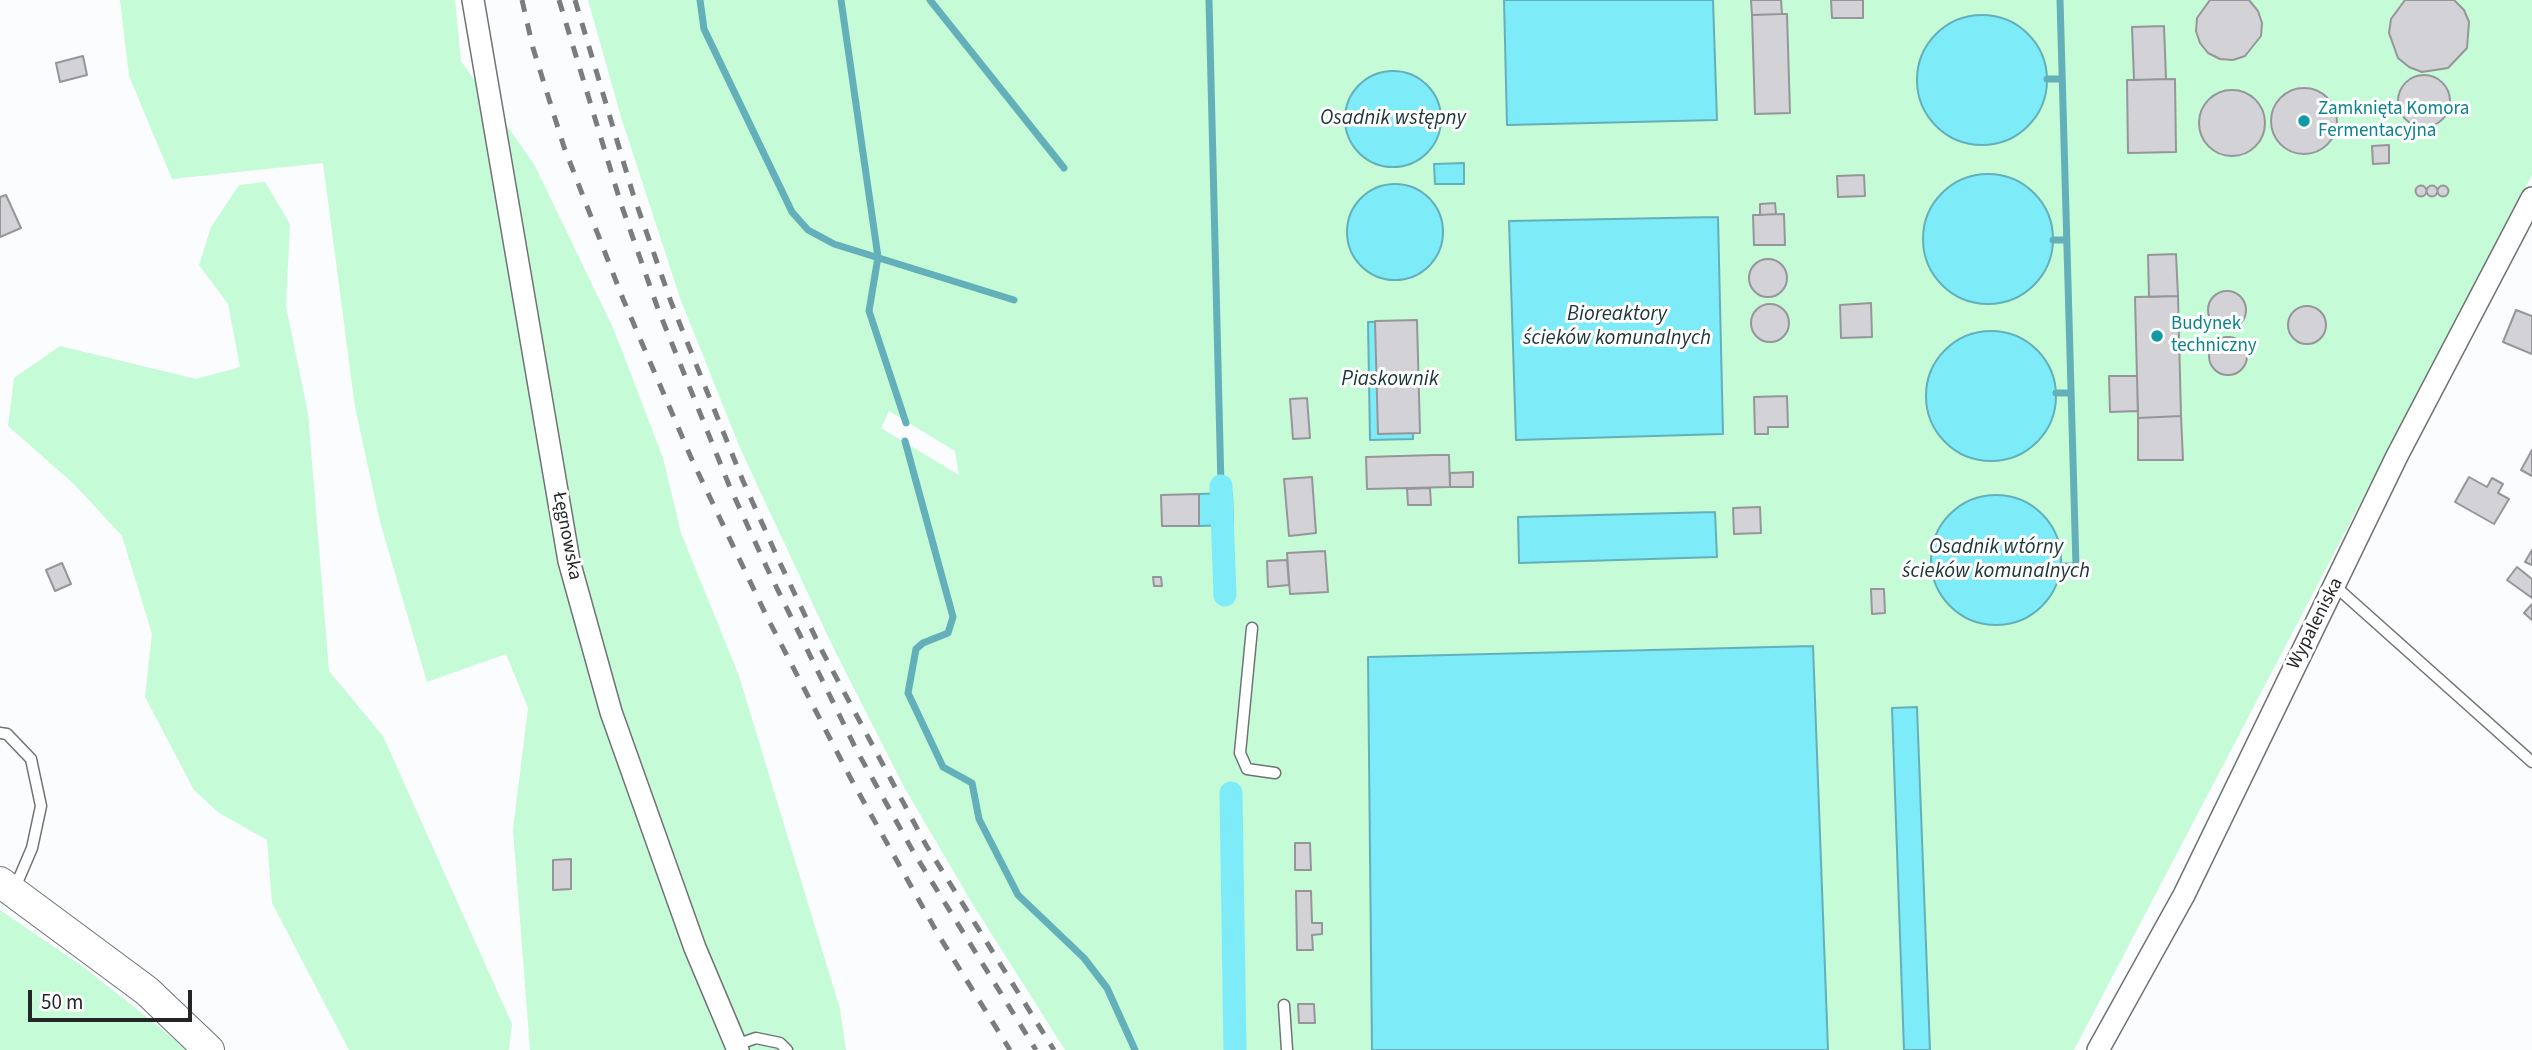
<!DOCTYPE html>
<html>
<head>
<meta charset="utf-8">
<style>
  body { margin:0 }
  #map { position:relative; width:2532px; height:1050px; overflow:hidden; background:#fbfcfe; font-family:"Source Sans 3",sans-serif }
  canvas { display:block }
  .scale { position:absolute; left:28px; top:990px; width:164px; height:32px; box-sizing:border-box; border:4px solid #242526; border-top:0; padding-left:9px; font-size:21px; line-height:24px; white-space:nowrap; color:#242526; -webkit-text-stroke:5px #fff; paint-order:stroke }
</style>
</head>
<body>
<div id="map">
<canvas width="2532" height="1050"></canvas>
<div class="scale">50 m</div>
</div>
<script>
const c = document.querySelector('canvas').getContext('2d');
c.lineJoin = 'round';
function fillPath(path, color) { c.fillStyle = color; c.fill(path, 'evenodd'); }
const poly = rows => new Path2D(rows.map(r => 'M' + r).join(''));
function trace(path, color, width, dash) { c.strokeStyle = color; c.lineWidth = width; c.lineCap = dash ? 'butt' : 'round'; c.setLineDash(dash || []); c.stroke(path); }
function write(font, color, halo, rows, align = 'center') {
  c.font = font + ' "Source Sans 3",sans-serif'; c.lineWidth = 6; c.setLineDash([]); c.textBaseline = 'middle'; c.strokeStyle = halo; c.fillStyle = color; for (const [text, x, y, turn = 0] of rows) {
    c.save(); c.translate(x, y); c.rotate((+turn || 0) * Math.PI / 180); c.textAlign = isNaN(turn) ? turn : align; if (halo) c.strokeText(text, 0, 0); c.fillText(text, 0, 0); c.restore();
  }
}
fillPath(poly([
  [120,0,455,0,461,61,534,164,614,330,663,458,681,533,739,676,840,1009,846,1050,530,1050,513,830,528,708,506,654,427,682,380,522,355,407,323,163,172,179,129,76],
  [588,0,2532,0,2532,175,2074,1050,1065,1050,972,903,904,787,832,645,740,448,680,298,621,117],
  [889,411,955,451,959,475,881,428],
  [265,182,290,224,286,306,308,413,329,671,383,736,512,1024,509,1050,349,1050,272,903,267,840,219,813,194,790,145,697,152,634,122,536,75,485,8,426,14,378,60,346,196,379,240,367,228,304,199,265,211,227,239,185],
  [0,910,81,965,188,1050,0,1050]
]), '#c5fcd7');
const water = poly([
  [1504,0,1713,0,1717,120,1507,125,1504,0],
  '1917 80a65 65 0 1 1 130 0a65 65 0 1 1-130 0Z',
  '1345 119a48 48 0 1 1 96 0a48 48 0 1 1-96 0Z',
  [1464,163,1464,184,1435,184,1434,164,1464,163],
  '1923 239a65 65 0 1 1 130 0a65 65 0 1 1-130 0Z',
  '1347 232a48 48 0 1 1 96 0a48 48 0 1 1-96 0Z',
  [1718,217,1723,434,1516,440,1509,221,1718,217],
  [1411,321,1413,439,1370,440,1368,322,1411,321],
  '1926 396a65 65 0 1 1 130 0a65 65 0 1 1-130 0Z',
  [1232,493,1233,525,1199,526,1199,494,1232,493],
  '1931 560a65 65 0 1 1 130 0a65 65 0 1 1-130 0Z',
  [1715,512,1717,557,1519,563,1518,517,1715,512],
  [1813,646,1828,1050,1372,1050,1368,657,1813,646],
  [1917,707,1930,1050,1904,1050,1892,708,1917,707]
]);
fillPath(water, '#7eebf9');
trace(water, '#63b0ba', 2);
trace(poly([
  [700,0,704,29,792,212,808,230,834,244,1014,300],
  [841,0,878,257,869,311,906,423],
  [930,0,1064,168],
  [1209,0,1221,486],
  [2060,0,2076,566,2062,566],
  [2047,79,2062,79],
  [2053,240,2067,240],
  [2056,393,2071,393],
  [905,441,953,617,948,633,923,643,916,649,908,693,943,767,972,783,979,819,1018,895,1084,958,1107,988,1135,1050]
]), '#63b0ba', 7);
trace(poly([
  [1221,486,1225,595],
  [1231,793,1235,1050]
]), '#7eebf9', 23);
const building = poly([
  [1751,0,1781,0,1782,14,1752,15,1751,0],
  [1831,0,1863,0,1863,18,1832,18,1831,0],
  [2210,0,2249,0,2258,11,2262,23,2261,36,2245,56,2233,60,2220,59,2208,53,2200,43,2196,31,2197,18,2210,0],
  [2405,0,2454,0,2464,10,2469,22,2467,48,2448,68,2422,72,2409,67,2398,58,2389,33,2391,19,2405,0],
  [1782,14,1787,14,1790,113,1755,114,1752,15,1782,14],
  [2164,26,2166,79,2134,80,2132,27,2164,26],
  [83,56,87,75,60,82,56,63,83,56],
  '2398 101a26 26 0 1 1 52 0a26 26 0 1 1-52 0Z',
  [2175,79,2176,152,2128,153,2127,80,2175,79],
  '2271 121a33 33 0 1 1 66 0a33 33 0 1 1-66 0Z',
  '2199 123a33 33 0 1 1 66 0a33 33 0 1 1-66 0Z',
  [2389,145,2389,163,2373,164,2372,146,2389,145],
  [1864,175,1865,196,1838,197,1837,176,1864,175],
  '2437.5 191a5.5 5.5 0 1 1 11 0a5.5 5.5 0 1 1-11 0Z',
  '2415.5 191a5.5 5.5 0 1 1 11 0a5.5 5.5 0 1 1-11 0Z',
  '2426.5 191a5.5 5.5 0 1 1 11 0a5.5 5.5 0 1 1-11 0Z',
  [6,195,21,228,0,237,0,197,6,195],
  [1775,203,1776,214,1760,215,1760,204,1775,203],
  [1784,214,1785,245,1754,245,1753,215,1784,214],
  [2176,254,2178,296,2149,297,2148,255,2176,254],
  '1749 278a19 19 0 1 1 38 0a19 19 0 1 1-38 0Z',
  '2208 310a19 19 0 1 1 38 0a19 19 0 1 1-38 0Z',
  [2178,296,2181,416,2138,418,2135,297,2178,296],
  [1871,303,1872,337,1841,338,1840,305,1871,303],
  '1751 323a19 19 0 1 1 38 0a19 19 0 1 1-38 0Z',
  '2288 325a19 19 0 1 1 38 0a19 19 0 1 1-38 0Z',
  [2516,310,2532,316,2532,354,2503,342,2516,310],
  [1417,320,1420,433,1378,434,1375,321,1417,320],
  '2209 356a19 19 0 1 1 38 0a19 19 0 1 1-38 0Z',
  [2109,376,2137,376,2138,411,2110,412,2109,376],
  [1787,396,1788,427,1768,427,1768,434,1755,434,1754,397,1787,396],
  [1307,398,1310,438,1293,439,1290,399,1307,398],
  [2181,416,2183,460,2138,460,2138,418,2181,416],
  [2532,450,2532,476,2521,470,2532,450],
  [1435,455,1449,455,1450,487,1367,489,1366,457,1435,455],
  [1473,472,1473,487,1450,487,1450,473,1473,472],
  [1312,477,1316,533,1289,536,1284,479,1312,477],
  [2469,477,2487,487,2492,478,2503,484,2498,493,2509,499,2494,524,2455,502,2469,477],
  [1430,488,1431,505,1408,505,1407,489,1430,488],
  [1199,494,1199,526,1162,526,1161,495,1199,494],
  [1760,507,1761,533,1734,534,1733,508,1760,507],
  [2532,550,2532,565,2525,562,2532,550],
  [1325,551,1328,592,1290,594,1287,553,1325,551],
  [1287,560,1289,585,1268,587,1267,561,1287,560],
  [62,563,71,584,55,591,46,570,62,563],
  [2517,567,2532,579,2532,598,2507,580,2517,567],
  [1153,577,1161,577,1162,586,1154,586,1153,577],
  [1871,589,1884,589,1885,613,1872,614,1871,589],
  [2532,604,2532,620,2524,613,2532,604],
  [1295,843,1310,843,1311,870,1295,870,1295,843],
  [571,859,571,889,553,890,553,860,571,859],
  [1296,891,1311,891,1312,923,1322,923,1322,934,1312,935,1313,950,1297,950,1296,891],
  [1298,1004,1314,1004,1315,1023,1299,1023,1298,1004]
]);
fillPath(building, '#d3d2d7');
trace(building, '#969599', 2);
const service = poly([
  [2335,586,2532,762],
  [1252,628,1240,753,1247,769,1275,773],
  [0,733,7,734,31,759,41,806,32,848,14,890],
  [1284,1005,1287,1050],
  [736,1045,756,1038,780,1043,787,1050]
]);
const minor = poly([
  [473,0,569,561,611,712,695,948,738,1050],
  [2098,1050,2184,895,2397,456,2532,198]
]);
const secondary = poly([
  [0,882,147,991,209,1050]
]);
trace(service, '#707276', 13);
trace(minor, '#707276', 24);
trace(secondary, '#707276', 32);
trace(service, '#fff', 10);
trace(minor, '#fff', 21);
trace(secondary, '#fff', 30);
trace(poly([
  [522,0,533,48,564,147,623,299,693,462,767,617,851,779,939,936,1010,1050],
  [559,0,621,204,658,309,729,485,767,568,857,751,914,853,1036,1050],
  [575,0,633,194,671,302,743,481,780,563,821,649,926,845,1054,1050]
]), '#7b7c7d', 5, [12, 12]);
for (const [x, y, r, color] of [
  [2304,121,7,"#0f9aa8"],
  [2157,336,7,"#0f9aa8"]
]) { const dot = new Path2D(); dot.arc(x, y, r, 0, 2 * Math.PI); c.fillStyle = color; c.fill(dot); trace(dot, '#fff', 2.5); }
write('19px', '#0d838f', '#fff', [
  ["Zamknięta Komora",2318,110],
  ["Fermentacyjna",2318,132],
  ["Budynek",2171,325],
  ["techniczny",2171,347]
], 'left');
write('19px', '#242526', '#fff', [
  ["Łęgnowska",566,536,79],
  ["Wypaleniska",2316,624,-63]
]);
write('italic 21px', '#1c3538', '#fff', [
  ["Osadnik wstępny",1393,119],
  ["Bioreaktory",1617,315],
  ["ścieków komunalnych",1617,339],
  ["Piaskownik",1390,380],
  ["Osadnik wtórny",1996,548],
  ["ścieków komunalnych",1996,572]
]);
</script>
</body>
</html>
